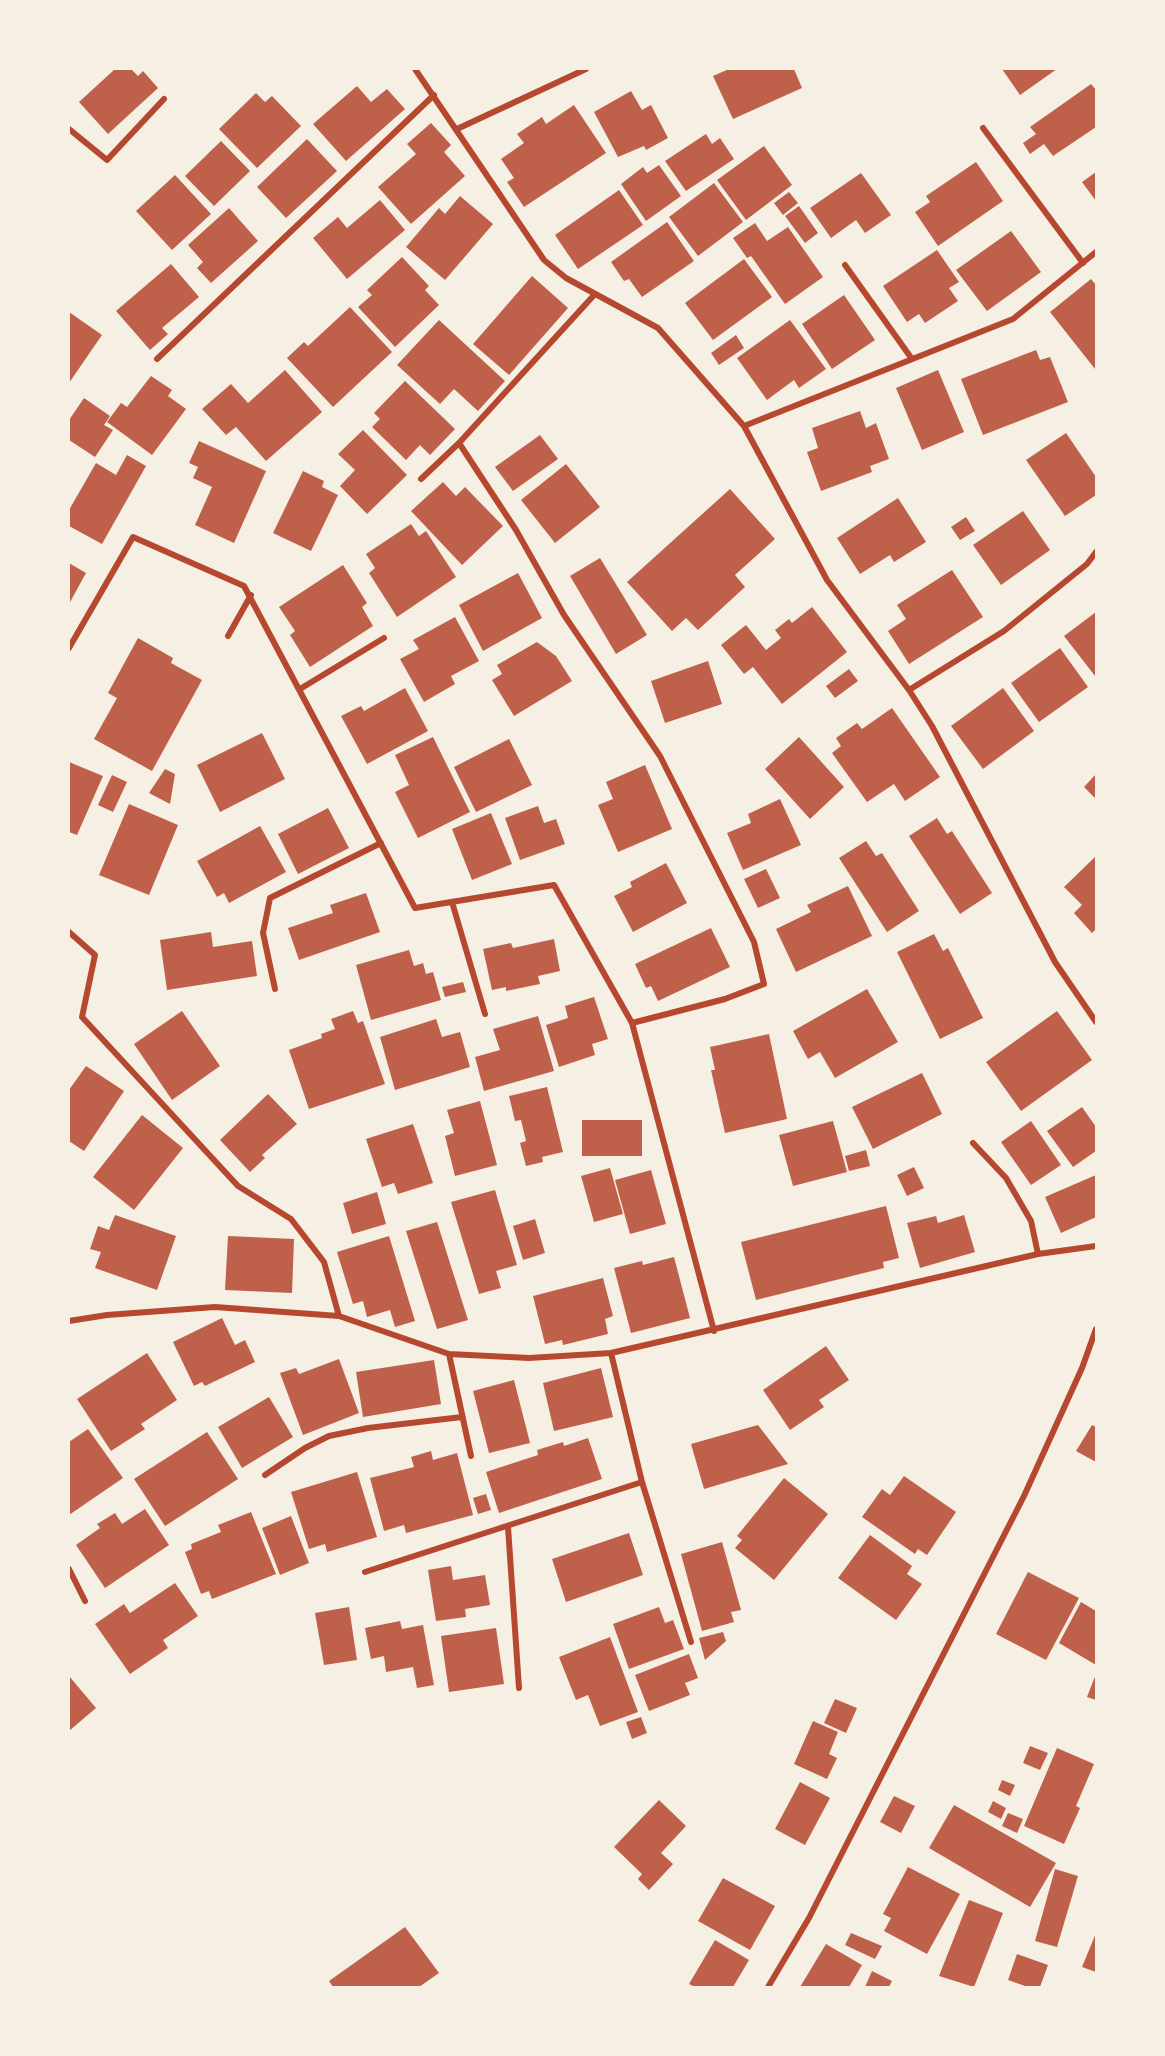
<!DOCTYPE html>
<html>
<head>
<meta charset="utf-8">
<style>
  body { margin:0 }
  #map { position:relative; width:1165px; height:2056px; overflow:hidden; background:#f6efe4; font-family:Raleway,sans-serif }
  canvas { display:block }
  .frame { position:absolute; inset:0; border:70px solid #f6efe4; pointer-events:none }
</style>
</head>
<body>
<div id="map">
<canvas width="1165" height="2056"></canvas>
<div class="frame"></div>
</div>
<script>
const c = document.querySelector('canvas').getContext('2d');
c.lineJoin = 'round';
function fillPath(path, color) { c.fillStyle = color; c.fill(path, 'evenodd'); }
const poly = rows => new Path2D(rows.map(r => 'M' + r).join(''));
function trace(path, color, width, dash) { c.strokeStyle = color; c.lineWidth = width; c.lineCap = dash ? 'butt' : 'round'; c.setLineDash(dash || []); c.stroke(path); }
fillPath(poly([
  [115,69,131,69,138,76,143,71,158,88,108,134,79,102],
  [729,69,794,69,802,88,733,119,713,76],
  [1002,69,1057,69,1020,95],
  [1091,84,1096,90,1096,127,1053,156,1044,144,1030,154,1023,143,1036,134,1030,127],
  [357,86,371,102,387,89,405,109,346,161,313,124],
  [631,91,642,110,651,105,668,138,646,150,644,146,618,157,594,112],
  [256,93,265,102,272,96,301,126,257,168,219,129],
  [574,105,606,153,524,207,507,182,514,178,501,159,524,143,517,134,542,117,546,124],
  [431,123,451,145,444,152,465,176,411,224,378,187,416,154,407,144],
  [706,134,712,144,720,138,734,159,686,191,665,161],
  [307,139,337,171,286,218,257,187],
  [221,141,250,171,214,206,185,176],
  [764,146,792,185,746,220,717,180],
  [976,162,1003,201,938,246,915,212,930,202,926,196],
  [659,165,681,196,646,221,621,184,643,167,647,173],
  [1096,172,1096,201,1082,182],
  [861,173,891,215,865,233,856,220,831,238,810,208],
  [175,175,211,214,172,250,136,211],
  [714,183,743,222,698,256,669,217],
  [619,190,643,225,578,269,555,235],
  [789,192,798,203,783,215,774,203],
  [460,196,493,224,445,280,406,247,439,208,445,214],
  [380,200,405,230,347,279,313,238,338,217,347,228],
  [799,206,818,233,805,243,785,216],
  [229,208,258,241,211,283,197,268,203,262,188,245],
  [667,222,694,261,642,297,629,279,624,281,611,262],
  [755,223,767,241,788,227,823,277,785,304,751,256,747,258,733,238],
  [1011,231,1041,272,987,311,956,270],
  [937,250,959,282,949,288,958,301,925,323,919,314,907,322,883,286],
  [402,257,429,286,425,290,439,305,395,347,358,307,372,295,367,290],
  [744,259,772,297,713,340,685,303],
  [171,264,199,297,162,328,168,334,150,350,116,311],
  [532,276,568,308,509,375,473,344],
  [1091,279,1096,285,1095,369,1050,312],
  [844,295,875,340,832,369,802,324],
  [350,307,392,352,333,407,287,358,304,342,308,346],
  [69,312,102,335,69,383],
  [439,320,505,381,478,411,454,389,440,404,397,365],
  [790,320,826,369,799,388,794,380,767,400,737,358],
  [736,335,744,348,719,365,711,353],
  [1036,350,1040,360,1050,357,1068,402,983,435,961,379],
  [285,370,322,412,266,461,236,427,226,435,202,409,231,384,248,403],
  [938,370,964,432,922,450,896,388],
  [151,376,172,390,168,396,186,409,152,455,107,422,121,403,127,407],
  [405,381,455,429,430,455,420,445,406,460,372,427,380,419,374,413],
  [84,398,110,416,104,425,113,430,95,457,69,440,69,420],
  [860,411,866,428,876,423,889,459,870,466,872,472,821,491,807,452,818,448,812,428],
  [363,430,407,475,367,514,340,486,355,470,338,454],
  [1066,433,1096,477,1096,495,1065,516,1026,460],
  [540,435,558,459,513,491,495,467],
  [199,441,266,471,234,543,195,525,212,487,193,478,198,467,189,463],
  [127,455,146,466,102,544,69,526,69,510,96,463,116,475],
  [566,464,600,507,555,543,521,500],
  [303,471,324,481,322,487,338,495,311,551,273,533],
  [443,482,456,496,465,487,503,526,462,565,411,511],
  [730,489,775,539,735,575,745,587,698,630,686,618,672,631,627,582],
  [898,498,926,542,894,562,890,555,860,574,837,538],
  [1023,511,1050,550,1001,585,973,545],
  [966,517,975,531,960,540,951,527],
  [411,524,419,536,426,531,456,577,397,617,369,573,375,568,366,554],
  [600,558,647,635,616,654,570,576],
  [69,563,86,573,69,604],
  [343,565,367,603,362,607,373,626,310,667,290,635,295,631,279,607],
  [952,570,983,617,909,664,888,631,906,619,897,605],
  [518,573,542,618,483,651,459,605],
  [812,607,847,652,782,704,753,667,744,674,721,645,746,625,766,650,781,638,775,630,789,619,792,623],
  [1096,612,1096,675,1095,676,1064,636],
  [455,617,479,661,451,676,455,684,424,702,400,659,419,649,413,640],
  [138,638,173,658,171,663,202,680,152,771,94,739,117,698,108,693],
  [537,642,556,656,572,681,514,716,492,680,502,674,497,665],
  [1060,648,1088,687,1039,722,1011,683],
  [708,661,722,704,665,723,651,681],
  [849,669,858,681,835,698,826,686],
  [405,688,428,731,367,764,341,716,361,706,364,711],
  [1003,688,1034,731,983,769,951,726],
  [892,708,940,777,905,801,894,784,867,802,832,753,841,746,836,738,857,723,862,729],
  [262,733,285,779,220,812,197,765],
  [433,737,470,812,418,838,395,792,409,785,395,755],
  [799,737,844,787,810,819,765,769],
  [509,739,532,785,476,812,454,767],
  [69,762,103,776,77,835,69,832],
  [645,765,672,829,618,852,598,805,613,799,606,782],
  [165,769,175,774,170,804,149,793],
  [1096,774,1096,799,1084,787],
  [112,775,127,782,113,812,98,805],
  [780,799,801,845,743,870,727,833,751,823,748,814],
  [129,804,178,825,149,895,99,875],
  [538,806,544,823,556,819,565,844,520,860,505,818],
  [328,808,349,848,298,874,278,834],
  [491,813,512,864,472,880,452,829],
  [937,818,947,834,952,831,992,893,960,914,909,836],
  [260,826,286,872,229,903,224,893,217,897,197,861],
  [866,841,876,856,882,853,919,911,887,932,839,858],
  [1096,856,1096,929,1092,933,1074,913,1082,905,1064,887],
  [666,863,687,903,633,932,614,896,632,887,630,882],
  [766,869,780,898,758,908,744,879],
  [848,886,872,936,796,972,776,929,811,912,807,905],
  [366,893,380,932,299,960,288,928,333,913,330,905],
  [711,928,730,967,658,1001,651,986,646,988,635,964],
  [211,932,213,947,252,941,257,976,167,990,160,940],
  [934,934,943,951,948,948,983,1018,940,1039,897,952],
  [554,939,560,971,538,976,540,984,506,991,506,987,492,990,483,949,511,943,513,948],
  [409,950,414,966,423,963,426,974,433,972,441,1000,371,1020,356,965],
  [463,982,466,992,445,997,442,987],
  [867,989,898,1042,835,1078,820,1052,808,1059,793,1031],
  [594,997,608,1039,592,1044,595,1055,559,1067,546,1025,568,1018,565,1006],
  [182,1011,220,1066,172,1100,134,1044],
  [353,1011,358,1023,363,1021,385,1084,309,1109,289,1050,322,1038,321,1034,335,1029,331,1019],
  [1057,1011,1092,1060,1021,1111,986,1062],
  [538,1016,554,1071,484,1091,475,1057,500,1050,493,1029],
  [436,1019,442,1037,460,1032,470,1067,395,1090,380,1037],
  [769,1034,787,1119,725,1133,711,1070,715,1070,710,1047],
  [86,1066,124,1091,84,1151,69,1141,69,1090],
  [922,1073,942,1114,873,1149,852,1107],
  [547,1087,563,1152,542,1157,543,1162,526,1166,520,1143,526,1141,521,1120,515,1121,509,1096],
  [268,1094,297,1124,262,1155,265,1158,250,1172,220,1140],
  [480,1101,497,1165,455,1176,445,1136,454,1133,447,1110],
  [1082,1107,1096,1127,1096,1151,1073,1167,1047,1131],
  [142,1115,183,1148,134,1210,93,1177],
  [582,1120,642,1120,642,1156,582,1156],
  [833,1121,847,1172,793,1186,779,1135],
  [1031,1121,1061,1165,1031,1185,1001,1142],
  [413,1124,433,1183,398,1194,394,1183,382,1187,366,1139],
  [866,1150,870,1166,849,1171,845,1156],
  [914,1167,924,1188,907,1196,897,1175],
  [610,1168,623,1214,594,1222,581,1176],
  [651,1170,666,1224,630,1234,615,1180],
  [1096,1175,1096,1217,1061,1233,1045,1197],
  [495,1190,517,1265,496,1271,501,1288,479,1294,451,1202],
  [377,1192,386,1224,352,1234,343,1203],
  [886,1206,899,1258,883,1262,884,1268,756,1300,741,1242],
  [115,1215,176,1236,157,1290,95,1268,101,1252,90,1249,98,1226,109,1230],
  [964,1215,975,1252,920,1268,907,1223,936,1216,938,1223],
  [535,1219,545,1253,523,1260,513,1226],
  [437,1222,468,1320,437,1329,406,1231],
  [228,1236,294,1239,292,1293,225,1290],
  [389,1236,415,1321,395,1327,390,1310,367,1317,363,1301,353,1304,337,1252],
  [674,1257,690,1318,631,1333,614,1268,642,1261,643,1265],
  [603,1278,613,1316,605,1319,608,1334,563,1345,562,1340,545,1344,533,1296],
  [222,1318,235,1345,245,1340,255,1362,205,1386,202,1382,194,1386,173,1342],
  [826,1346,849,1380,819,1400,824,1407,790,1430,763,1390],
  [147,1353,177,1400,141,1424,145,1429,111,1451,77,1399],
  [339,1359,359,1413,303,1435,280,1373,296,1368,299,1374],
  [434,1360,441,1404,363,1417,356,1372],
  [601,1368,613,1417,554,1431,543,1383],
  [514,1380,530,1443,489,1453,473,1391],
  [269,1397,293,1437,242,1468,218,1427],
  [758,1425,788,1464,704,1489,691,1444],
  [1092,1425,1096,1427,1096,1462,1076,1451],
  [88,1429,123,1478,69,1515,69,1442],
  [207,1432,238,1479,165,1526,134,1479],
  [588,1438,602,1479,499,1513,486,1472,538,1455,537,1450,563,1442,564,1446],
  [431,1451,433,1460,457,1453,473,1515,406,1533,404,1525,384,1531,370,1478,414,1467,411,1457],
  [357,1472,377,1537,327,1552,325,1544,309,1549,291,1492],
  [904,1476,956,1512,927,1555,918,1549,915,1554,862,1517,882,1489,890,1495],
  [784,1478,828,1514,774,1580,735,1548,742,1540,737,1536],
  [486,1494,491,1510,478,1514,473,1498],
  [145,1509,169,1545,105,1588,76,1545,100,1528,97,1524,115,1513,122,1524],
  [251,1512,276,1574,212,1599,209,1591,201,1594,185,1552,192,1549,191,1544,221,1532,218,1525],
  [291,1516,309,1563,280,1575,262,1528],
  [629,1533,643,1575,566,1602,552,1559],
  [870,1535,912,1566,907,1574,922,1584,896,1620,838,1578],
  [722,1542,741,1610,731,1612,734,1622,702,1631,681,1554],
  [451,1566,453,1580,485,1575,490,1605,465,1609,466,1617,436,1621,428,1570],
  [1028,1572,1079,1598,1046,1660,996,1634],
  [175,1583,198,1616,163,1640,168,1648,130,1674,95,1624,124,1604,130,1613],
  [1081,1602,1096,1611,1096,1665,1059,1643],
  [349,1607,357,1660,324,1665,315,1613],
  [659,1607,665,1623,673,1620,684,1649,629,1669,613,1624],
  [400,1621,402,1629,423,1625,434,1685,417,1688,413,1667,386,1672,384,1656,371,1659,365,1628],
  [496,1628,504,1684,449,1692,441,1636],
  [723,1632,726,1641,705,1660,699,1638],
  [610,1637,638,1712,600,1726,588,1695,576,1700,559,1657],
  [689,1654,698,1678,685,1683,690,1695,649,1711,635,1675],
  [1096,1674,1096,1700,1087,1697],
  [69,1676,96,1708,69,1731],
  [835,1699,857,1708,846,1733,824,1723],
  [641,1717,647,1733,632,1739,626,1722],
  [813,1721,838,1732,829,1754,837,1758,827,1779,794,1764],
  [1030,1746,1048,1753,1040,1770,1023,1763],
  [1057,1748,1094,1764,1076,1806,1080,1808,1064,1844,1024,1826],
  [1002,1780,1015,1785,1010,1796,998,1790],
  [800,1782,830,1798,805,1845,775,1829],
  [894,1796,915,1806,901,1833,880,1822],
  [659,1800,686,1826,661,1853,673,1864,649,1890,638,1879,642,1874,614,1847],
  [993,1801,1006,1808,1001,1819,988,1812],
  [954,1805,1056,1863,1030,1907,929,1848],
  [1008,1813,1023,1819,1017,1833,1002,1826],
  [908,1867,960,1894,927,1954,884,1931,891,1918,883,1914],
  [1055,1869,1078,1876,1057,1947,1035,1941],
  [723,1878,775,1906,750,1950,698,1921],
  [969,1900,1003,1913,974,1987,939,1976],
  [405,1927,439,1973,419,1987,333,1987,329,1981],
  [851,1933,882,1946,875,1959,845,1945],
  [1096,1933,1096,1972,1082,1967],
  [715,1940,749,1960,733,1987,695,1987,689,1984],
  [826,1944,862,1965,849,1987,800,1987],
  [1017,1954,1048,1965,1040,1987,1028,1987,1008,1980],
  [872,1971,892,1981,889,1987,865,1987]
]), '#bf614a');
trace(poly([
  [415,69,544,260,566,278,658,328,744,426,827,580,909,690,932,726,1055,962,1096,1022],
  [983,128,1083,263],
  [69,129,107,160,164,99],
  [457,129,586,69],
  [845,265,912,359],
  [595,294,459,443,516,530,564,615,660,756,754,942,764,984,725,999,632,1023],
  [157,359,434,95],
  [744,426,1013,319,1096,252],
  [421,479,459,443],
  [228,636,251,595],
  [69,648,133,537,244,586,415,908,554,885,632,1023,714,1331],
  [300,689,384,638],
  [909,690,1004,631,1087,564,1096,552],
  [452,902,485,1014],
  [69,932,95,955,82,1017,238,1186,291,1219,324,1262,339,1316],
  [275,989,263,933,270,898,381,843],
  [973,1143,1006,1178,1031,1221,1038,1254],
  [69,1321,107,1315,215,1307,339,1316,449,1354,529,1358,611,1353,1038,1254,1096,1246],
  [611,1353,642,1482,691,1642],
  [449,1354,471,1456],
  [265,1475,305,1448,329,1436,368,1428,462,1417],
  [508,1527,519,1688],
  [69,1569,85,1601],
  [365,1572,642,1482],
  [768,1987,809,1918,1024,1496,1082,1368,1096,1329]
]), '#b5482f', 6);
</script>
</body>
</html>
